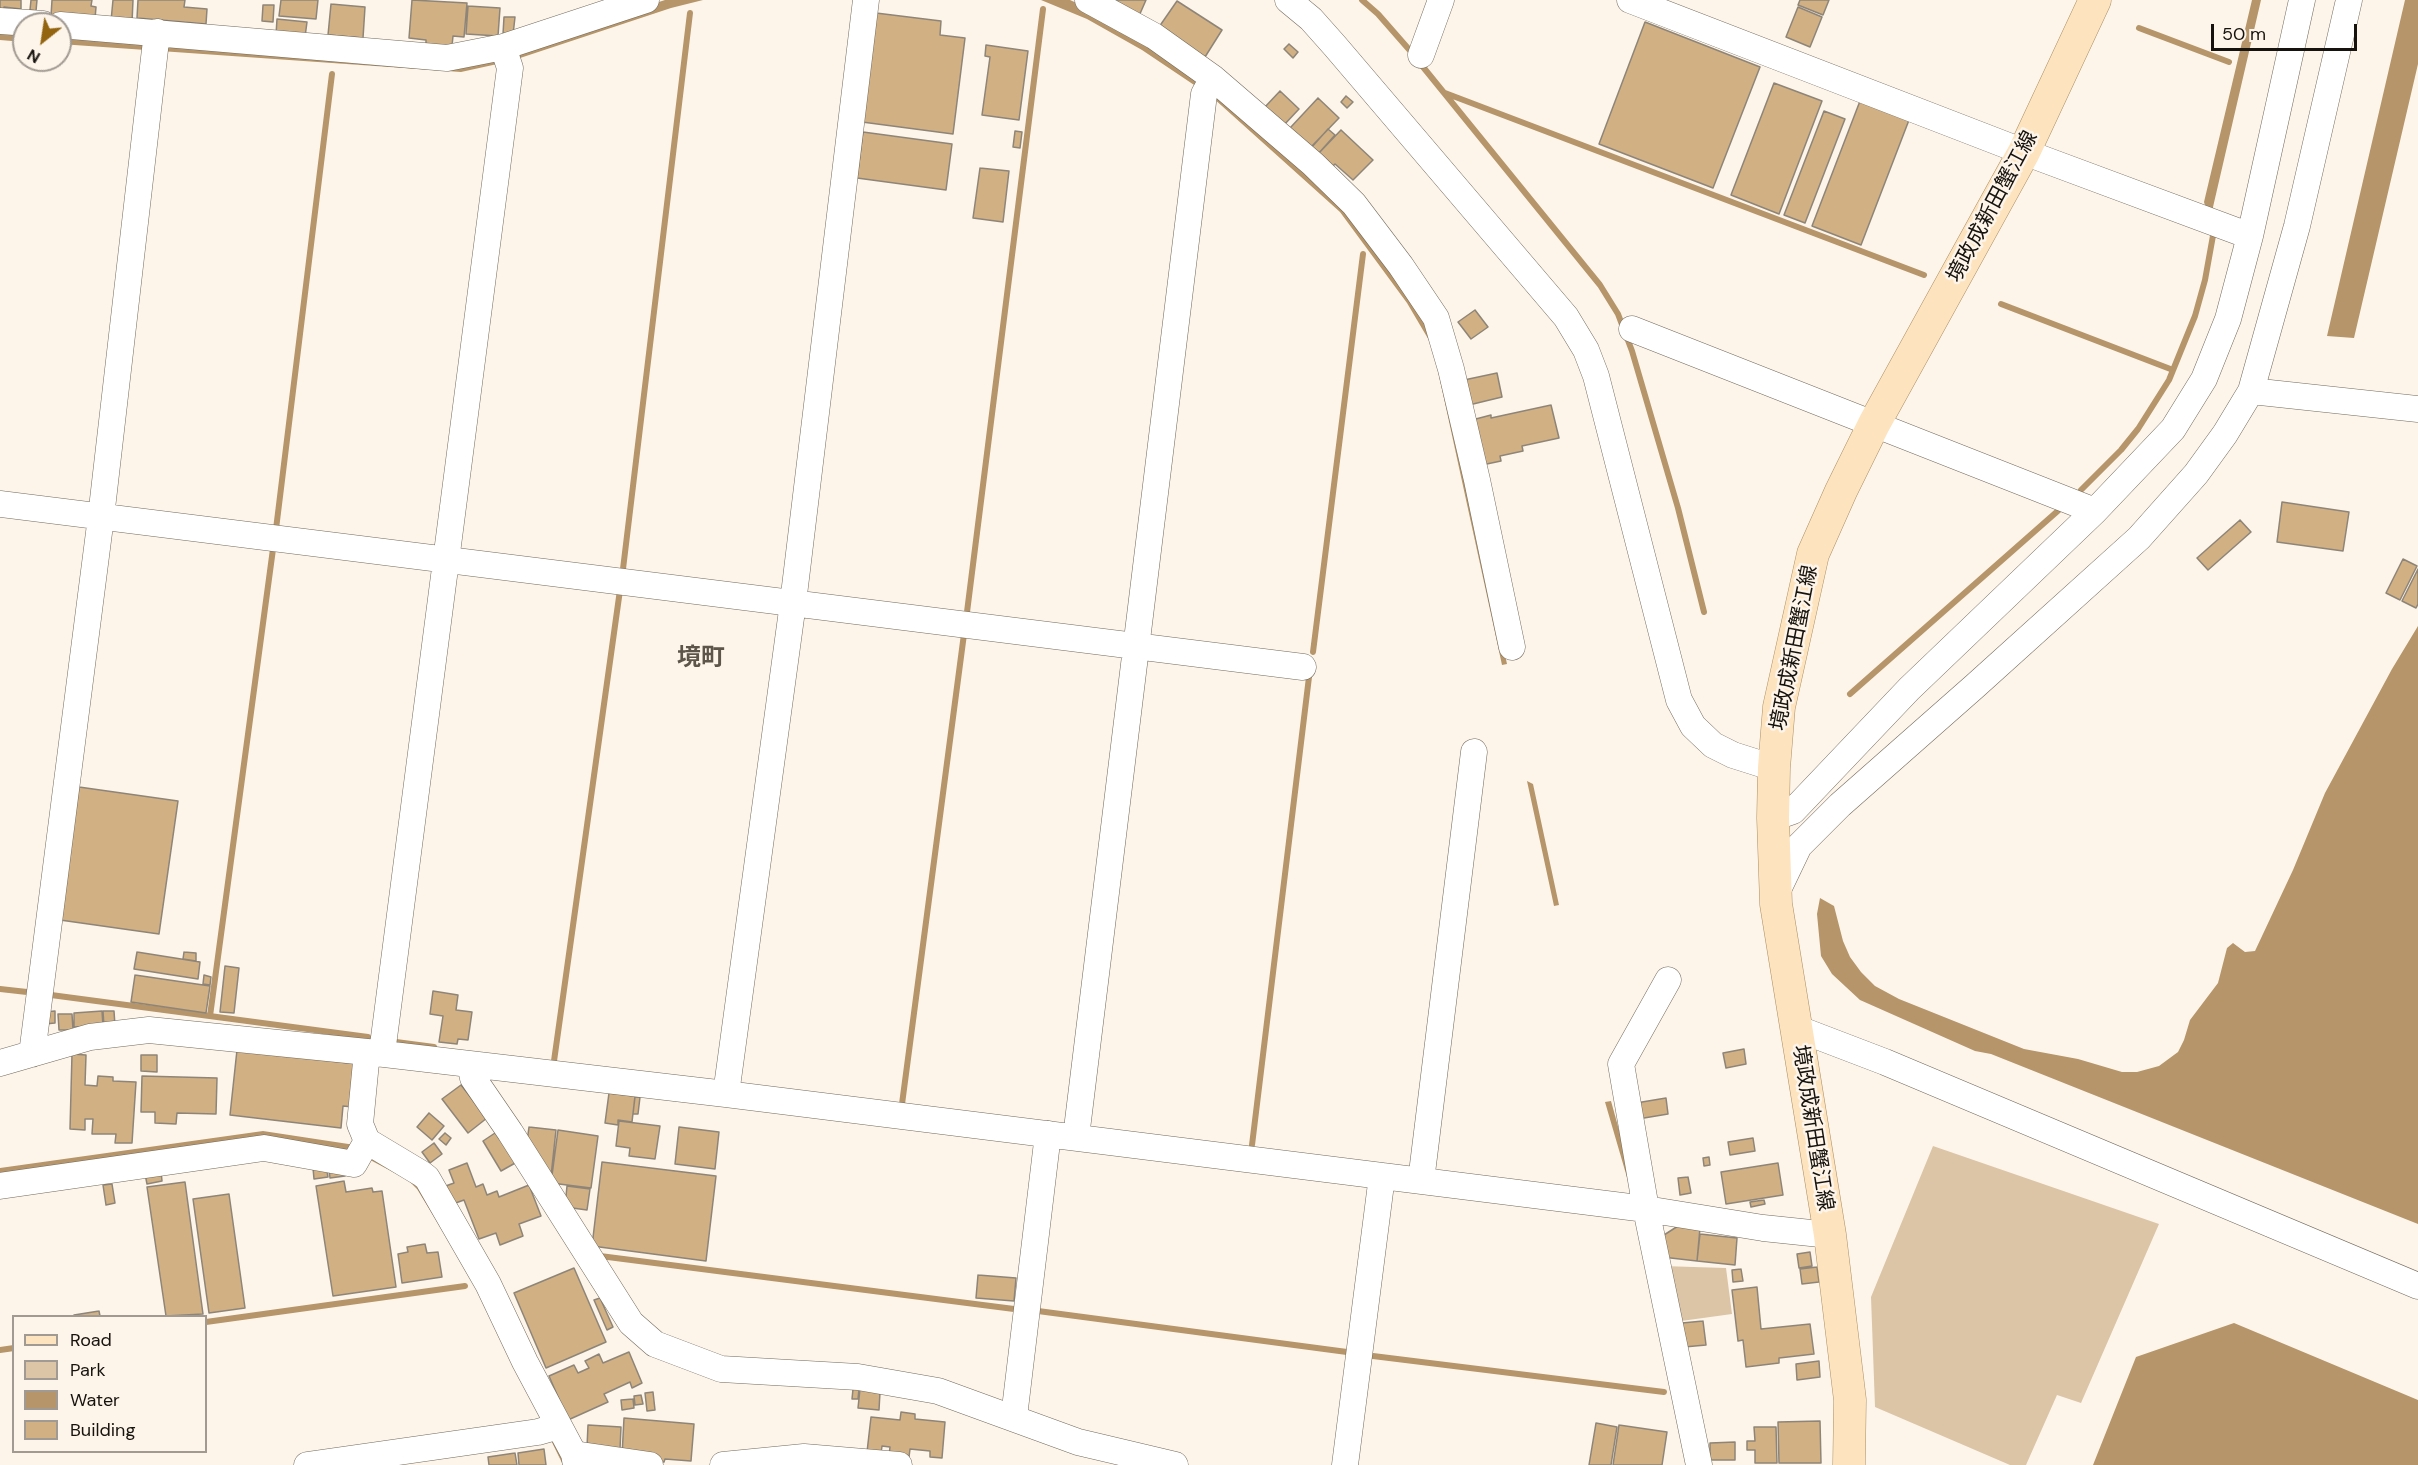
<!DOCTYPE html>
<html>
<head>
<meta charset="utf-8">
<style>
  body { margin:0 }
  #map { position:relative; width:2418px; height:1465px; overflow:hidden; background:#fdf5ea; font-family:"DM Sans",sans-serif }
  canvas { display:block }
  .legend { position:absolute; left:12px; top:1315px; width:195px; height:138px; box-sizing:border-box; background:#fdf5ea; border:2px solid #a19a92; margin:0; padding:8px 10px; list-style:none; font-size:18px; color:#16120d }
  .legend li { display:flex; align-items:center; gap:12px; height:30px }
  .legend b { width:30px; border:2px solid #a19a92 }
  .north { position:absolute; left:12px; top:12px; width:60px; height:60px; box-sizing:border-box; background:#fdf5ea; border:2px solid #a19a92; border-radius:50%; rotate:210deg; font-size:16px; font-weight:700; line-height:24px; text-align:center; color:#16120d }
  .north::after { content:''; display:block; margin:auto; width:21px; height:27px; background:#936511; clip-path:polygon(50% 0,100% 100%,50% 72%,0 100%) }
  .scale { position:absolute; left:2211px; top:24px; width:146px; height:27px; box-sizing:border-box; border:3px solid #16120d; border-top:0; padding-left:8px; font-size:18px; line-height:21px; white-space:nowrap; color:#16120d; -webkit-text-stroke:4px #fdf5ea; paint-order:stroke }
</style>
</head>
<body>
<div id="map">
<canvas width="2418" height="1465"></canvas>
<ul class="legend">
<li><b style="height:8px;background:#fde3be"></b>Road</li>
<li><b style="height:16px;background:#dcc5a6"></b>Park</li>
<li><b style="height:16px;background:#b59569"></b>Water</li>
<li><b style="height:16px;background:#d1b083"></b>Building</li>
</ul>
<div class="north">N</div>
<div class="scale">50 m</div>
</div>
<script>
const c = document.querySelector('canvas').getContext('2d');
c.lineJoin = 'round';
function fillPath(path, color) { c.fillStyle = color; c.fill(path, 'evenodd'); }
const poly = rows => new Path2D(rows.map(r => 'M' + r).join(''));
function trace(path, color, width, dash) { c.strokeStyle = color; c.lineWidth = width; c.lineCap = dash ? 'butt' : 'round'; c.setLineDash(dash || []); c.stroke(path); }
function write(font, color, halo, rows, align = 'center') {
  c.font = font + ' "DM Sans","Noto Sans JP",sans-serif'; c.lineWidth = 5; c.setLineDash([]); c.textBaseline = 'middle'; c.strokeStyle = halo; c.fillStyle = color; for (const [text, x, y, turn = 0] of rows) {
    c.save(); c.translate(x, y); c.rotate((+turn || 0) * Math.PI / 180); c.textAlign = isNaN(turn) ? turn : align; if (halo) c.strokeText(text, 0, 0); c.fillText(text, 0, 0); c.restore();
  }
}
fillPath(poly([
  [1933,1146,2159,1224,2081,1403,2057,1395,2026,1465,2010,1465,1875,1407,1871,1297],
  [1662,1266,1726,1268,1732,1314,1674,1322]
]), '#dcc5a6');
fillPath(poly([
  [665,0,703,0,671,8,511,61,461,72,60,44,60,33,513,50],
  [1041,0,1070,0,1105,16,1205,81,1349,208,1434,334,1443,367,1507,664,1502,665,1438,371,1430,342,1407,303,1340,212,1212,97,1142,50,1087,19],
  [2252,0,2261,0,2213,207,2218,235,2213,233,2204,202],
  [2405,0,2418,0,2418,64,2354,338,2327,336],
  [0,29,24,30,24,42,0,40],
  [2418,626,2418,1224,1991,1054,1975,1051,1860,1000,1832,974,1821,956,1817,914,1820,898,1834,906,1843,941,1850,957,1861,972,1875,986,1899,999,2024,1049,2078,1059,2122,1072,2137,1072,2159,1066,2178,1052,2184,1040,2190,1020,2218,983,2227,948,2233,943,2245,952,2255,951,2293,870,2325,793,2392,669],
  [1527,781,1533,784,1559,905,1554,906],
  [1611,1101,1638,1199,1633,1198,1605,1102],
  [263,1131,355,1145,418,1178,484,1286,570,1465,563,1465,475,1284,417,1189,408,1180,357,1153,262,1142,0,1179,0,1168],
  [2234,1323,2418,1400,2418,1465,2093,1465,2136,1357]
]), '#b59569');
trace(poly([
  [1362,0,1378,14,1413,54],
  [2139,28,2229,62],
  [1419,62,1600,285,1618,314,1632,351,1678,508,1704,612],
  [1445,93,1924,275],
  [2001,304,2173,370],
  [2081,490,2121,450,2138,429,2169,380,2195,316,2205,280,2214,230],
  [276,529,332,74],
  [623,569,690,13],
  [967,612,1043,9],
  [1313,652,1363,254],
  [1850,694,2060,509],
  [0,989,27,992],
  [51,995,368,1037],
  [210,1016,273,549],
  [396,1042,434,1047],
  [554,1061,620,590],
  [902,1104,964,634],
  [1252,1145,1309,677],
  [600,1256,1014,1309],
  [1038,1311,1347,1352],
  [206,1322,465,1286],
  [0,1350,14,1348],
  [1373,1356,1664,1392]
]), '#b59569', 6);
const building = poly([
  [0,0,21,0,21,9,4,7,4,9,0,9,0,0],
  [31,0,37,0,36,11,30,10,31,0],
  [52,0,92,0,91,6,96,7,95,19,51,16,52,0],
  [113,0,133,0,132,23,111,21,113,0],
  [138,0,185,0,184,7,207,9,206,24,137,18,138,0],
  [281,0,318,0,316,19,279,16,281,0],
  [412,0,467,3,464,37,453,36,452,46,426,44,426,40,409,38,412,0],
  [1111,0,1146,0,1139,16,1111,0],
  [1800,0,1829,0,1823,15,1798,5,1800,0],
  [1177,1,1222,30,1205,57,1159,27,1177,1],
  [331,4,365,7,363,38,328,35,331,4],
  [263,5,274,5,273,22,262,21,263,5],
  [468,6,500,8,498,36,466,34,468,6],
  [1798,7,1822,17,1810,47,1786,37,1798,7],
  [876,13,941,21,940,35,965,38,953,134,862,122,876,13],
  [504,17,515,17,513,35,503,34,504,17],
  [277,19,307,22,305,37,276,35,277,19],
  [1645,22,1760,67,1713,188,1599,144,1645,22],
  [1289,44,1298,52,1293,58,1284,49,1289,44],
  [986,45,1028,51,1019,120,982,115,990,57,985,56,986,45],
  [1774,83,1822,101,1779,214,1731,195,1774,83],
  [1280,91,1299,109,1283,126,1264,108,1280,91],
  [1346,96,1353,102,1347,108,1341,102,1346,96],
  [1318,98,1339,118,1311,147,1290,128,1318,98],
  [1860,101,1909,120,1861,245,1812,226,1860,101],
  [1824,111,1845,119,1805,223,1784,215,1824,111],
  [1328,129,1335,135,1318,154,1311,148,1328,129],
  [1341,130,1373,160,1353,180,1335,164,1332,167,1318,154,1341,130],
  [1015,131,1022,132,1020,148,1013,147,1015,131],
  [863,132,952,144,946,190,857,178,863,132],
  [980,168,1009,171,1003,222,973,218,980,168],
  [1475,310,1488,327,1471,339,1458,322,1475,310],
  [1497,373,1502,397,1469,405,1464,380,1497,373],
  [1551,405,1559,438,1522,446,1523,451,1500,456,1501,461,1482,465,1472,420,1491,415,1491,418,1551,405],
  [2282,502,2349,512,2343,551,2277,542,2282,502],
  [2240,520,2251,532,2208,570,2197,558,2240,520],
  [2403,559,2417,566,2400,600,2386,593,2403,559],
  [2418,569,2418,604,2416,608,2402,601,2418,569],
  [79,787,178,801,159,934,60,920,79,787],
  [137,952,200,962,198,979,134,969,137,952],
  [184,952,196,953,196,961,183,959,184,952],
  [225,966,239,968,234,1013,220,1012,225,966],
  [135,975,210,986,206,1013,131,1002,135,975],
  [204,975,211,977,210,985,203,984,204,975],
  [433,991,458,995,456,1010,472,1012,468,1040,458,1039,457,1044,439,1042,443,1016,430,1014,433,991],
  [55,1011,55,1023,45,1024,44,1012,55,1011],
  [102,1011,103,1026,74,1027,74,1013,102,1011],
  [103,1011,114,1011,115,1026,104,1027,103,1011],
  [58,1014,72,1014,73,1030,59,1030,58,1014],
  [1744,1049,1746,1064,1726,1068,1723,1053,1744,1049],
  [237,1050,358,1064,353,1107,343,1106,341,1128,230,1115,237,1050],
  [72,1054,86,1055,85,1085,97,1086,98,1076,113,1077,113,1081,136,1082,132,1143,115,1143,116,1134,92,1134,93,1119,85,1119,85,1130,70,1129,72,1054],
  [141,1055,157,1055,157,1072,141,1071,141,1055],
  [142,1076,217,1078,216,1114,177,1113,176,1124,155,1123,155,1112,141,1112,142,1076],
  [461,1085,487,1118,468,1133,442,1099,461,1085],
  [609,1093,635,1096,632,1122,618,1120,618,1125,605,1123,609,1093],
  [635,1097,640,1097,638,1114,633,1114,635,1097],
  [1666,1098,1668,1114,1632,1120,1630,1104,1666,1098],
  [429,1113,444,1126,432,1140,417,1127,429,1113],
  [619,1121,660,1126,655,1159,629,1156,630,1148,616,1146,619,1121],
  [529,1127,556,1130,551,1176,526,1149,529,1127],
  [679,1127,719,1132,715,1169,675,1164,679,1127],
  [558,1130,598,1136,591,1188,551,1183,558,1130],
  [498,1131,517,1162,501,1171,483,1141,498,1131],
  [445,1133,451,1138,446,1145,439,1139,445,1133],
  [1753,1138,1755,1151,1730,1155,1728,1142,1753,1138],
  [434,1143,442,1154,430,1163,422,1152,434,1143],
  [1709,1157,1710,1165,1704,1166,1703,1158,1709,1157],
  [602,1162,716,1176,706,1261,592,1246,602,1162],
  [467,1163,476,1187,483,1184,487,1195,497,1191,499,1197,529,1185,541,1216,519,1224,523,1236,500,1245,496,1233,479,1239,464,1200,450,1205,443,1187,454,1183,449,1170,467,1163],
  [1778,1163,1783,1195,1726,1204,1721,1172,1778,1163],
  [326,1166,328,1177,314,1179,313,1168,326,1166],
  [343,1168,345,1176,330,1178,329,1170,343,1168],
  [161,1171,162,1181,147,1184,145,1174,161,1171],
  [1688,1177,1691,1193,1680,1195,1678,1178,1688,1177],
  [344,1181,346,1192,372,1188,373,1192,382,1191,396,1287,333,1296,316,1186,344,1181],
  [185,1182,203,1314,166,1316,147,1187,185,1182],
  [112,1184,115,1203,106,1205,103,1185,112,1184],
  [567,1186,590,1189,587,1210,565,1207,567,1186],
  [229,1194,245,1308,209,1313,193,1199,229,1194],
  [1764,1200,1765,1204,1751,1207,1750,1202,1764,1200],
  [1678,1226,1700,1228,1697,1261,1662,1257,1664,1235,1678,1226],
  [1700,1234,1737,1238,1735,1265,1697,1261,1700,1234],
  [425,1244,427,1253,438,1252,442,1277,402,1283,398,1254,408,1252,407,1247,425,1244],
  [1810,1252,1812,1266,1799,1268,1797,1254,1810,1252],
  [1817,1267,1819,1282,1802,1284,1800,1269,1817,1267],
  [574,1268,606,1342,546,1368,514,1293,574,1268],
  [1741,1269,1743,1281,1733,1282,1732,1270,1741,1269],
  [978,1275,1016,1278,1014,1301,976,1298,978,1275],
  [1757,1287,1761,1329,1810,1324,1814,1354,1779,1358,1779,1363,1746,1367,1743,1340,1738,1341,1732,1290,1757,1287],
  [600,1298,613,1327,607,1330,594,1300,600,1298],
  [99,1311,100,1316,74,1316,74,1315,99,1311],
  [1703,1321,1706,1345,1684,1347,1682,1323,1703,1321],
  [629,1352,642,1383,632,1388,630,1382,604,1394,608,1402,568,1420,549,1376,574,1365,578,1373,589,1368,585,1361,599,1354,603,1363,629,1352],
  [1819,1361,1820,1377,1797,1380,1796,1364,1819,1361],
  [853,1389,859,1389,858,1399,852,1399,853,1389],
  [860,1389,880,1392,879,1410,858,1408,860,1389],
  [653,1392,655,1410,647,1411,645,1393,653,1392],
  [641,1395,643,1404,635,1405,634,1396,641,1395],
  [633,1399,634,1408,622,1410,621,1400,633,1399],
  [901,1412,915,1414,915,1419,945,1422,942,1458,930,1457,930,1451,910,1449,909,1457,889,1455,890,1447,882,1446,881,1454,867,1452,871,1417,900,1420,901,1412],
  [624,1418,694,1424,691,1461,665,1459,664,1462,644,1461,622,1456,624,1418],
  [1820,1421,1821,1463,1779,1463,1778,1422,1820,1421],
  [1596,1423,1617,1427,1611,1465,1589,1465,1596,1423],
  [588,1425,621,1427,620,1449,587,1447,588,1425],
  [1619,1425,1667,1432,1662,1465,1613,1465,1619,1425],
  [1754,1427,1776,1427,1777,1463,1755,1463,1755,1450,1747,1450,1747,1441,1755,1441,1754,1427],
  [1735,1442,1735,1460,1710,1460,1710,1443,1735,1442],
  [544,1449,546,1465,519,1465,518,1453,544,1449],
  [515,1453,517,1465,489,1465,488,1457,515,1453]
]);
fillPath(building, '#d1b083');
trace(building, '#8e8578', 1.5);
const minor = poly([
  [1088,0,1154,36,1213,78,1313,164,1354,204,1401,266,1436,318,1451,369,1477,480,1512,647],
  [1288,0,1311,19,1335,46,1566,317,1586,350,1596,376,1679,700,1693,726,1713,745,1733,755,1774,768],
  [1630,0,2024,152,2250,236],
  [0,21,43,24],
  [60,25,447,58,503,47,646,0],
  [1421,55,1441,0],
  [1632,329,2095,511],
  [2251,391,2418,409],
  [0,504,1303,667],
  [1773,818,1793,811,1909,689,2095,511,2173,429,2204,379,2228,319,2250,236,2302,0],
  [1776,894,1799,846,1840,805,1975,686,2139,538,2196,474,2225,434,2251,391,2297,226,2349,0],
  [1668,980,1621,1064,1646,1209,1699,1465],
  [1796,1028,1885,1062,2418,1286],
  [367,1052,360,1124,367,1141,422,1174,427,1178,488,1284,525,1362,574,1454,576,1465],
  [382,1053,510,68,503,47],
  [32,1054,101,517,157,32],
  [0,1063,90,1037,149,1030,367,1052,726,1094,1646,1209,1763,1228,1830,1235],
  [470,1064,473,1078,510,1132,631,1323,655,1344,721,1369,858,1377,938,1391,1078,1442,1175,1465],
  [726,1094,793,603,866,0],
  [1076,1137,1204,94,1213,78],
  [1421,1181,1474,752],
  [0,1186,264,1148,354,1164,367,1141],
  [1014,1417,1048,1134],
  [574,1454,650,1465],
  [307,1465,538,1432,559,1426],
  [723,1465,804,1457,899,1465],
  [1345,1465,1382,1176]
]);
const major = poly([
  [1849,1465,1850,1400,1830,1235,1776,904,1773,818,1774,768,1779,707,1813,554,1841,491,1874,424,2024,152,2095,0]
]);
trace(minor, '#736a5d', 27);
trace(major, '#ab8e63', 33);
trace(minor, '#fff', 26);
trace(major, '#fde3be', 32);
write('21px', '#16120d', '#fdf5ea', [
  ["境政成新田蟹江線",1993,207,-62],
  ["境政成新田蟹江線",1795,648,-79],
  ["境政成新田蟹江線",1812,1128,81]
]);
write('bold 24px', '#5d5549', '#fdf5ea', [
  ["境町",701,659]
]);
</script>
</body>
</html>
